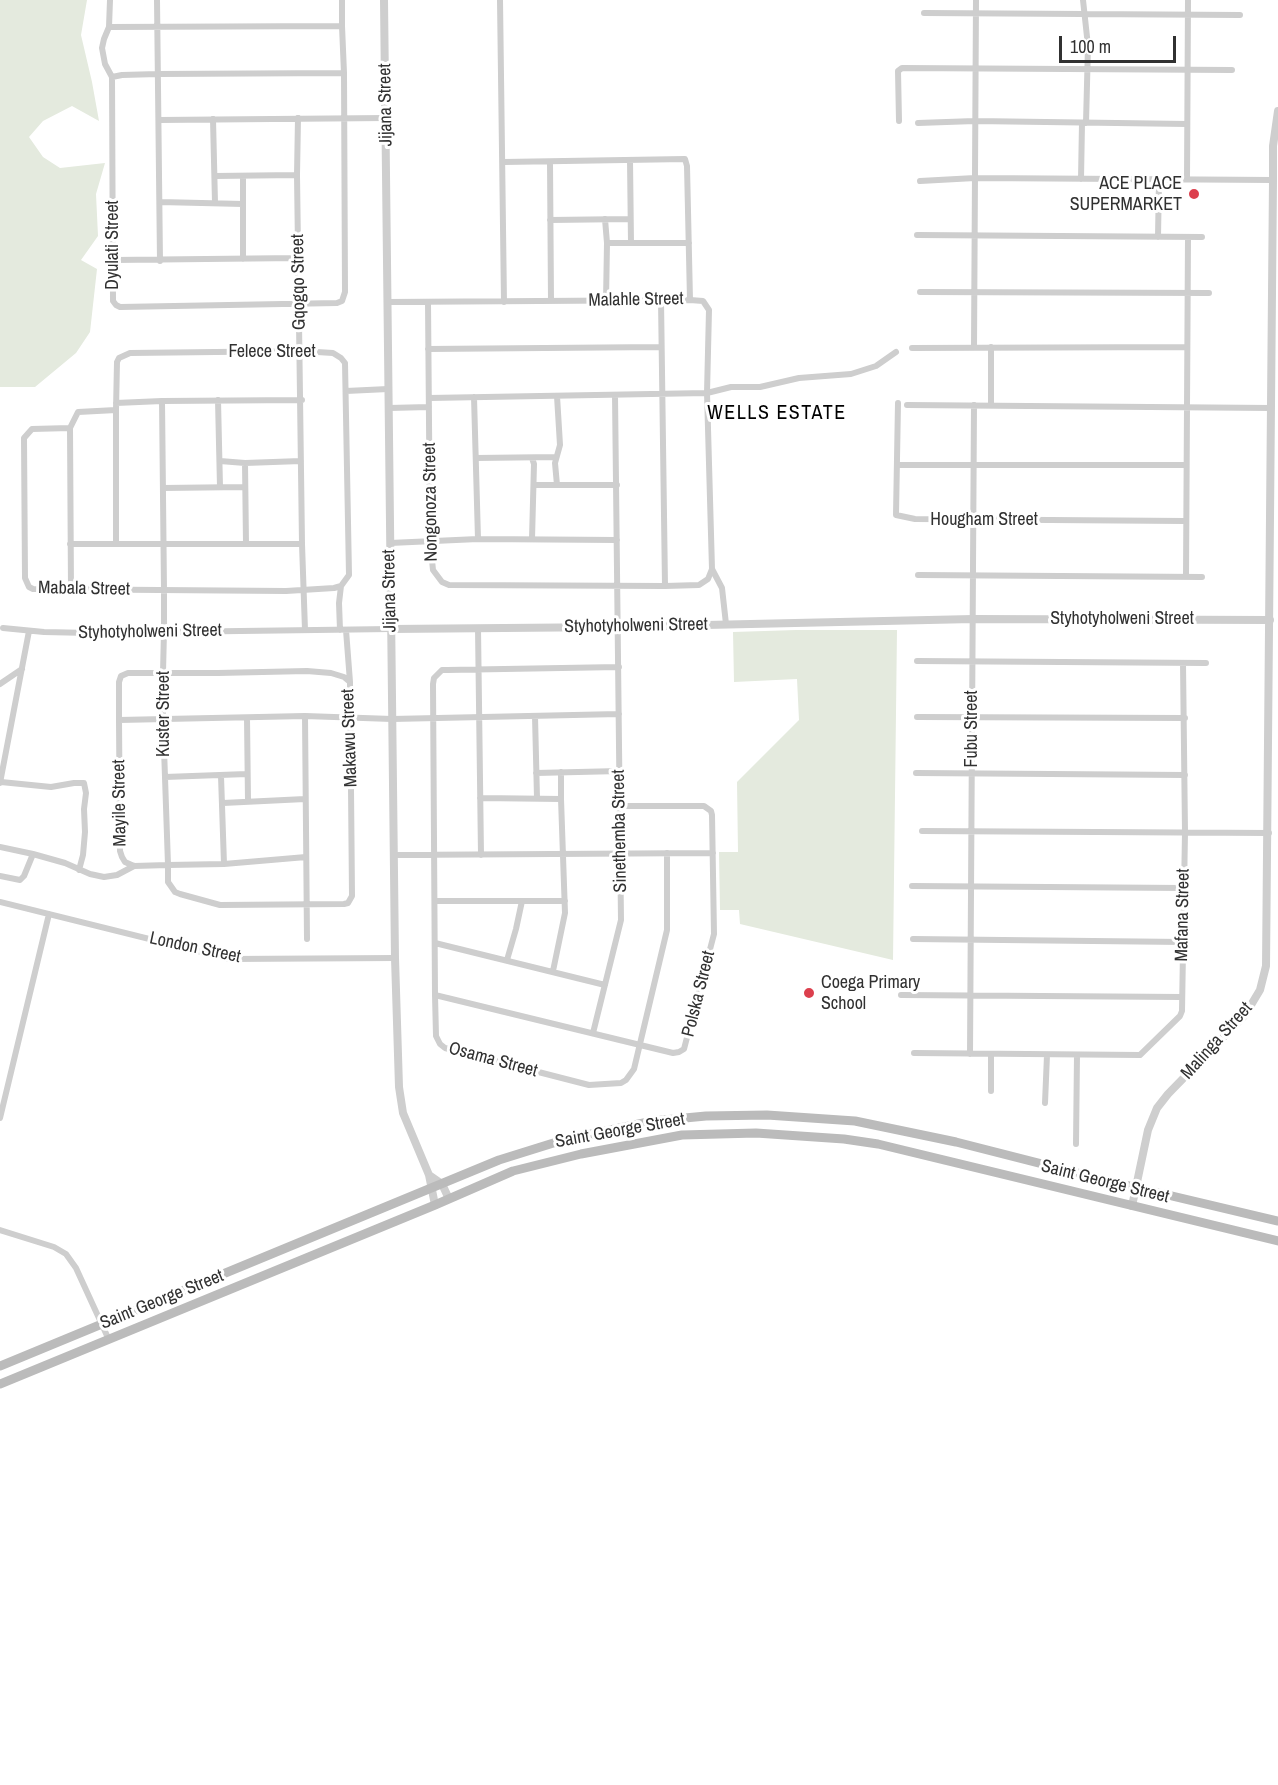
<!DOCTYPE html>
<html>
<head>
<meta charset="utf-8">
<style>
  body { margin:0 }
  #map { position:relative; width:1278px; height:1785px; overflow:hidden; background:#fff; font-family:"Archivo Narrow",sans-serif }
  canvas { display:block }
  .scale { position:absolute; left:1059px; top:36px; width:117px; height:27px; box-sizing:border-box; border:3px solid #313131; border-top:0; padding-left:8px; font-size:18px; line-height:21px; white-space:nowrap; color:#313131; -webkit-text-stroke:4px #fff; paint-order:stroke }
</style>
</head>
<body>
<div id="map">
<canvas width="1278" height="1785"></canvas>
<div class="scale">100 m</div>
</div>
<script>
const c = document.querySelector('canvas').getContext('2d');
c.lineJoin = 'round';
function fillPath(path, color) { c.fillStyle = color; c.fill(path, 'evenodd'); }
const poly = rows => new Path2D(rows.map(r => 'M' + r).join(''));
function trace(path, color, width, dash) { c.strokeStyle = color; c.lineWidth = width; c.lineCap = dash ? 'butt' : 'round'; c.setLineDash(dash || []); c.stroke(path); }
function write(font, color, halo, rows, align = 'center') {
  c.font = font + ' "Archivo Narrow",sans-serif'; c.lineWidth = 6; c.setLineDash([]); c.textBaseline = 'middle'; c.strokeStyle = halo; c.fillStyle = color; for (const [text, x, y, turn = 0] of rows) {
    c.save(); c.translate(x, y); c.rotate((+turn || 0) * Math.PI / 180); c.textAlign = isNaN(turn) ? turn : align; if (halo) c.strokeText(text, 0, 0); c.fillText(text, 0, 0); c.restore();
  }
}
fillPath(poly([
  [0,0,87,0,81,35,92,82,99,121,72,106,43,121,29,137,43,157,60,168,105,163,96,194,98,236,81,260,97,269,90,332,76,353,35,387,0,387],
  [796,630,897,630,893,960,740,924,739,910,720,910,719,852,738,852,737,782,799,720,797,679,734,682,733,632]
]), '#e4eade');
trace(poly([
  [110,0,109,27,342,26,342,0],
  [157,0,160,261],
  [500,0,504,302],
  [1083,0,1088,46,1086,123],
  [924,13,1240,15],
  [342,26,344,73],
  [109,27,104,39,102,48,105,64,112,77],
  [344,73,345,292,342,301,337,303,120,307,116,305,113,301,112,77,122,75,158,74,344,73],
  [298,118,297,175,302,544,305,630],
  [213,119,215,203],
  [159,120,386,118],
  [899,121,898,71,902,68,1232,70],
  [918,123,975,121,1187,124],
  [630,160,631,243],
  [504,162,685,159,687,166,690,300],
  [550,162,551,301],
  [215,176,297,175],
  [1081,179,1082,123],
  [1187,179,1188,0],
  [920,181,975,178,1273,180],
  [160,202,243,204],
  [605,219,607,243,606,301],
  [550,220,630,219],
  [917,235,1202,237],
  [1158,237,1159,179],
  [607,243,689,243],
  [243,259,243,177],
  [114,260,298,258],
  [920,292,1209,293],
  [661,300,665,586],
  [388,302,690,300,703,301,709,310,707,393,712,569,708,579,699,585,665,586,449,585,442,582,433,570,430,540,428,302],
  [991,347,991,405],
  [912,348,1187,347],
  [974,348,976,0],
  [428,349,661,347],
  [346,391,388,389],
  [474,397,478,539],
  [429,398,707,393,731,387,760,387,799,378,851,374,876,366,896,352],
  [218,400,220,487],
  [162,401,164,590,164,631,163,673,163,719,168,865,168,882,175,892,180,894,220,905,344,904,348,903,352,896,350,682,344,677,331,673,307,671,218,673,128,673,121,676,119,682,119,720,120,851,122,857,125,862,134,866,168,865,224,864,306,857],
  [116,403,162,401,302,400],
  [898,403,896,515,915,519,1185,521],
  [907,405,1271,408],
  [389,408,429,407],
  [70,428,32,429,24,438,25,578,29,587,33,589,286,591,334,588,341,586,349,575,345,363,341,358,333,353,301,351,130,353,119,358,117,362,116,410,116,543],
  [476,458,556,457],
  [220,461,245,463,301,461],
  [245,463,246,544],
  [898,465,1185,465],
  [534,485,617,485],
  [557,485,555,463,560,445,557,396],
  [163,488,244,487],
  [532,539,534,464,532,458],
  [390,543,478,539,617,540],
  [70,544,302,544],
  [712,569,722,588,726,624],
  [918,575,1202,577],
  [1186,577,1188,237],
  [71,590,70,428,78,412,116,410],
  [3,628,44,632,90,633,391,629],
  [478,628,481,855],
  [340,630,339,603,341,586],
  [346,630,350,682],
  [917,661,1206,663],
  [619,667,447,670,442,670,434,678,433,684,435,995,436,1036,440,1044,445,1048,589,1085,621,1083,626,1080,634,1069,667,930,667,853],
  [0,684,22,669],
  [305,716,307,939],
  [535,716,537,798],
  [917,717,1185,718],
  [247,718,248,801],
  [119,720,305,716,392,719,619,714],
  [561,772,561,799],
  [536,773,620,771],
  [916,773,1185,775],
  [221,776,224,864],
  [165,777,247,774],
  [1,782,51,787,74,783,84,783,86,793,84,809,85,832,83,855,79,870],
  [0,783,29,631],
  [480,798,561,799,565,913,553,971],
  [223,803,305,799],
  [922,831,1269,833],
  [0,847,33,854,65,863,90,874,104,877,117,875,134,866],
  [393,855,713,853],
  [0,876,20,880,24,876,33,854],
  [912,886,1183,888],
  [435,901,565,901],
  [0,902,230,959,395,958],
  [913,939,1183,942],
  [435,943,605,985],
  [507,960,516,929,522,901],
  [435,995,673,1053,679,1052,684,1049,714,934,712,815,711,811,704,806,619,806],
  [901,995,1182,997],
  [593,1033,621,920,615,395],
  [914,1053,1140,1055,1180,1016,1182,1011,1185,832,1183,663],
  [970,1054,974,405],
  [991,1054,991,1091],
  [1045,1103,1047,1055],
  [0,1118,49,914],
  [1076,1144,1077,1055],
  [0,1230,54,1247,66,1254,76,1268,109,1340]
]), '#cecece', 6);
trace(poly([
  [384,0,395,958,399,1087,403,1113,429,1175,435,1205],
  [391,629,617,627,973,619,1270,620],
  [429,1175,442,1184,449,1199],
  [1132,1206,1148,1130,1157,1108,1168,1094,1245,1015,1260,990,1266,966,1273,180,1273,146,1278,111]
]), '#cecece', 8);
trace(poly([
  [0,1366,499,1160,563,1140,653,1121,706,1116,767,1115,855,1121,956,1142,1113,1182,1278,1221],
  [0,1384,435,1205,513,1171,581,1154,682,1135,756,1133,844,1139,878,1144,1278,1241]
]), '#bbb', 9);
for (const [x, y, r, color] of [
  [1194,194,6,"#dc3f4d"],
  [809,993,6,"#dc3f4d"]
]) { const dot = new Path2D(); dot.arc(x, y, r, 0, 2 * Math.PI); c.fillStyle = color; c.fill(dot); trace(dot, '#fff', 2); }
write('18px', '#313131', '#fff', [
  ["Jijana Street",386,105,-91],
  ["Dyulati Street",113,245,-90],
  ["Gqogqo Street",299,282,-91],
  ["Malahle Street",636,300,-1],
  ["Felece Street",272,352],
  ["Nongonoza Street",431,502,-91],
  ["Hougham Street",984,520],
  ["Mabala Street",84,589,1],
  ["Jijana Street",390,591,-91],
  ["Styhotyholweni Street",1122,619],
  ["Styhotyholweni Street",636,626,-1],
  ["Styhotyholweni Street",150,632,-1],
  ["Kuster Street",164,714,-90],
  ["Fubu Street",972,729,-90],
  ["Makawu Street",350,738,-92],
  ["Mayile Street",120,803,-91],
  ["Sinethemba Street",620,831,-91],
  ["Mafana Street",1183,915,-89],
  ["London Street",195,948,12],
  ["Polska Street",699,994,-76],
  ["Malinga Street",1217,1041,-48],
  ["Osama Street",493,1060,15],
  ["Saint George Street",620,1131,-10],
  ["Saint George Street",1105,1182,14],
  ["Saint George Street",162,1300,-22]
]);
write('18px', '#313131', '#fff', [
  ["ACE PLACE",1182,184],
  ["SUPERMARKET",1182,205],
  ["Coega Primary",821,983,"left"],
  ["School",821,1004,"left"]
], 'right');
c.letterSpacing = '1.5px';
write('20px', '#000', '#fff', [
  ["WELLS ESTATE",777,414]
]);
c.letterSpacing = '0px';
</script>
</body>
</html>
